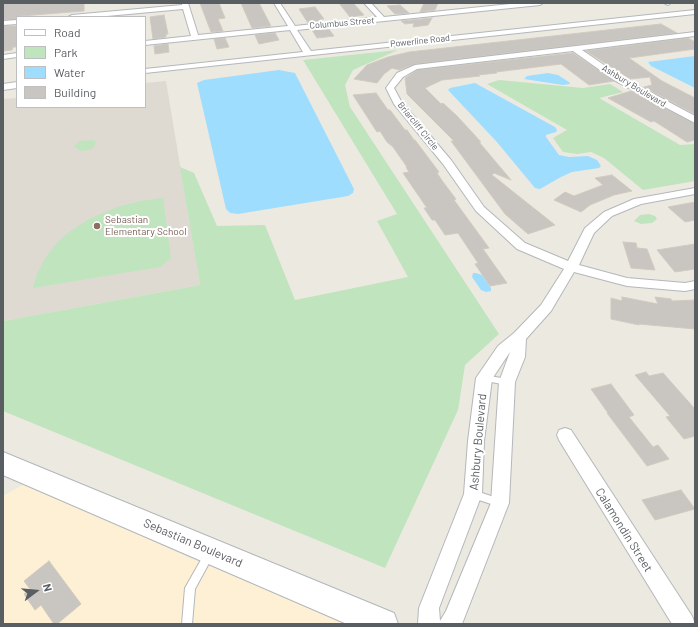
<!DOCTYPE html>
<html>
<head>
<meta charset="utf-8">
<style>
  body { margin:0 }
  #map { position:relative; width:698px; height:627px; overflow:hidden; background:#ece9e1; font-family:Barlow,sans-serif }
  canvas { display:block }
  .frame { position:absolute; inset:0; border:4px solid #595e62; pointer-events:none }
  .legend { position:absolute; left:16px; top:16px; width:130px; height:92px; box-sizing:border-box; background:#fff; border:1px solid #bdbfc0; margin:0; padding:5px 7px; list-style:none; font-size:12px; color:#595e62 }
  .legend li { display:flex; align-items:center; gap:8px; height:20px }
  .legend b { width:20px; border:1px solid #bdbfc0 }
  .north { position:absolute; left:16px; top:571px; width:40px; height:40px; -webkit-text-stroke:3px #fff; paint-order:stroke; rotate:74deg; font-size:11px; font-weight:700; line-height:16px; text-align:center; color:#595e62 }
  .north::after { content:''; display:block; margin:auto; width:14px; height:18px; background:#595e62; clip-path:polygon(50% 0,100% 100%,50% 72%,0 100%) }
</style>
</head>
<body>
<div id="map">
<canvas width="698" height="627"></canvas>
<div class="frame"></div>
<ul class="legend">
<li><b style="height:5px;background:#fff"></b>Road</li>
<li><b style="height:11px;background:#c0e4bd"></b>Park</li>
<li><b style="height:11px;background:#9fddfe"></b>Water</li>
<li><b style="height:11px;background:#c9c5c0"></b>Building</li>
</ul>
<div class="north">N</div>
</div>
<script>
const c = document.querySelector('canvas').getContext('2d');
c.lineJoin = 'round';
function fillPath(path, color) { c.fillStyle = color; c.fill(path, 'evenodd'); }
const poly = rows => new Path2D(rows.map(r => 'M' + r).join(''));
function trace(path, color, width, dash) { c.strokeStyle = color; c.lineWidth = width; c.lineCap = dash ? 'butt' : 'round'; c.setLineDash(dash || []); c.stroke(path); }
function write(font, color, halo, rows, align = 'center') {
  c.font = font + ' Barlow,sans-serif'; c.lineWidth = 4; c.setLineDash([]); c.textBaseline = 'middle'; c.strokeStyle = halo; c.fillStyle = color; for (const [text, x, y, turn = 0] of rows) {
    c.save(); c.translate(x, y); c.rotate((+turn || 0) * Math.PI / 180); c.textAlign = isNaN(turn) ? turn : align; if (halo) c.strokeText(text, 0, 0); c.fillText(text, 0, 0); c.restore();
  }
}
fillPath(poly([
  [26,483,190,558,352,624,3,624,3,496]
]), '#fdf0d5');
fillPath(poly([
  [166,81,200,285,3,321,3,99,17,98,17,107,145,107,145,83]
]), '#dedad2');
fillPath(poly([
  [398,50,353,70,345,85,350,107,499,334,465,365,458,410,385,568,3,411,3,321,200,285,180,167,194,173,217,226,265,225,295,300,408,277,377,221,397,214,303,60],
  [499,80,583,88,610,84,623,92,599,98,680,145,695,144,695,181,643,190,604,158,591,152,577,154,563,152,553,138,567,130,487,84],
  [93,140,96,142,93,148,90,150,81,151,74,146,80,141],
  [163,198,171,258,160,267,33,288,37,274,46,257,55,245,69,232,89,219,117,207,140,201],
  [649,214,655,216,657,219,652,223,641,224,634,221,640,215]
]), '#c0e4bd');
fillPath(poly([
  [695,56,695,88,651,66,648,62],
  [279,70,295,73,354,189,353,193,348,196,238,214,230,213,226,209,197,83,204,80],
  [548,73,558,75,569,82,570,84,563,85,524,79,527,76],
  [475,83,555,127,557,130,556,132,546,135,546,137,559,155,569,157,588,156,597,160,601,166,599,168,572,172,561,177,540,189,535,188,496,141,448,90,450,88],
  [473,273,476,273,482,275,491,288,491,291,486,292,481,290,472,277]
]), '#9fddfe');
const building = poly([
  [3,3,84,3,84,11,21,16,17,17,17,19,3,20,3,3],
  [200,3,219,3,225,18,218,19,223,31,211,32,200,3],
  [241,3,259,3,271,26,252,28,241,3],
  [339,3,353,3,364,15,350,17,339,3],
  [424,3,438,3,435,10,420,12,424,3],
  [400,5,409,13,395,14,387,6,400,5],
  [315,7,324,19,321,19,323,21,308,23,299,9,315,7],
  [164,15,168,34,166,34,166,37,153,39,150,17,164,15],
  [432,18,428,25,413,27,414,23,405,24,401,21,432,18],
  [661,24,677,33,415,64,399,70,392,68,384,74,377,83,354,79,367,65,388,57,409,52,661,24],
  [3,26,17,26,17,47,13,47,12,50,3,51,3,26],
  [328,28,334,36,317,38,312,30,328,28],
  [275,33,279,40,259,44,255,35,275,33],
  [225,38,229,47,217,49,214,39,225,38],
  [688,38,695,42,695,49,629,58,662,81,695,98,695,114,644,87,652,85,650,77,630,79,586,51,688,38],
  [168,44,169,52,155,54,154,46,168,44],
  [573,53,614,81,589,85,561,64,496,72,497,73,478,75,480,76,442,80,425,88,441,104,443,103,457,116,481,142,479,142,511,180,494,173,492,175,555,225,528,234,505,214,451,141,454,141,407,94,405,78,417,70,573,53],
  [631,91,695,124,695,140,687,142,662,126,654,121,651,122,608,98,631,91],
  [376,93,388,110,390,110,405,130,407,130,414,140,415,140,439,172,437,173,443,182,456,199,454,200,489,248,483,249,507,283,490,286,475,264,478,263,458,233,445,235,435,220,432,220,424,208,427,208,403,173,409,172,406,167,407,167,393,147,387,142,380,131,377,132,353,95,376,93],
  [612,175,632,191,614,195,590,205,581,212,554,200,565,192,574,196,603,185,595,178,612,175],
  [695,202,695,220,685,222,668,207,695,202],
  [623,242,636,243,637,248,647,249,655,270,631,268,623,242],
  [695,244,695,269,675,272,657,250,695,244],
  [622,297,658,304,655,297,671,299,672,301,695,300,695,329,639,324,639,325,611,319,611,298,622,301,622,297],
  [646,372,649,376,663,373,695,409,695,436,684,439,666,417,670,416,635,375,646,372],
  [611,384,634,415,629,417,653,447,658,445,669,459,647,466,607,413,608,413,591,389,611,384],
  [681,490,695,509,655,520,642,500,681,490],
  [49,561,81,604,57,624,54,624,41,605,35,610,24,594,30,589,24,581,49,561]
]);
fillPath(building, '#c9c5c0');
trace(building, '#d1cabf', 1);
const service = poly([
  [484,375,507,379,510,380,511,382,510,384,507,385,481,380,480,378,481,376,484,375],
  [473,490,503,500,505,503,503,506,500,507,470,497,468,494,470,491,473,490],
  [209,549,212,551,214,554,195,589,192,624,182,624,185,588,206,551,209,549]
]);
const minor = poly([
  [182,3,188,3,198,35,288,26,274,3,280,3,295,26,377,17,364,3,371,3,384,17,520,3,543,3,540,5,297,30,311,51,695,10,695,14,145,73,145,69,303,52,290,30,145,45,145,41,191,36,183,9,96,17,68,17,72,15,182,5,182,3],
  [664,3,671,3,668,5,664,3],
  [17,20,17,24,3,25,3,21,17,20],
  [695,32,695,36,582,50,620,76,695,116,695,123,614,80,573,51,417,69,403,77,394,88,401,101,451,160,484,207,525,243,568,261,585,228,604,212,634,199,695,188,695,194,641,204,612,216,594,233,579,265,627,278,685,283,695,281,695,289,685,291,627,286,574,272,551,311,526,339,525,357,515,382,509,503,462,624,418,624,419,608,464,494,468,441,476,378,498,346,514,333,541,305,564,269,517,249,476,211,443,164,394,104,386,88,397,73,415,65,695,32],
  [510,352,499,382,491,503,446,611,440,621,439,608,482,494,484,441,492,379,510,352],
  [17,53,17,57,3,59,3,55,17,53],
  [17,82,17,88,3,90,3,84,17,82],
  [565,428,571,430,692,616,695,624,672,624,559,440,557,435,559,430,565,428]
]);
const secondary = poly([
  [3,452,394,613,398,624,347,624,3,475,3,452]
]);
trace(service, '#b4b7bb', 2);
trace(minor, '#b4b7bb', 2);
trace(secondary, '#b2b7bb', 2);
fillPath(service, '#fff');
fillPath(minor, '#fff');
fillPath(secondary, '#fff');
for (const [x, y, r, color] of [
  [97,226,4,"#8d6e63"]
]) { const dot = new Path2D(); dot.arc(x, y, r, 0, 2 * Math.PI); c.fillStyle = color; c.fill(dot); trace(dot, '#fff', 1.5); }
write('9px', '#595e62', '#fff', [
  ["Columbus Street",342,23,-5],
  ["Powerline Road",420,41,-6],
  ["Ashbury Boulevard",634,86,31],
  ["Briarcliff Circle",418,126,51]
]);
write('10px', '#785e54', '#fff', [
  ["Sebastian",105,220],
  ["Elementary School",105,232]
], 'left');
write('12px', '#595e62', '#fff', [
  ["Ashbury Boulevard",478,442,-85],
  ["Calamondin Street",624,530,58],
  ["Sebastian Boulevard",193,543,23]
]);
</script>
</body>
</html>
